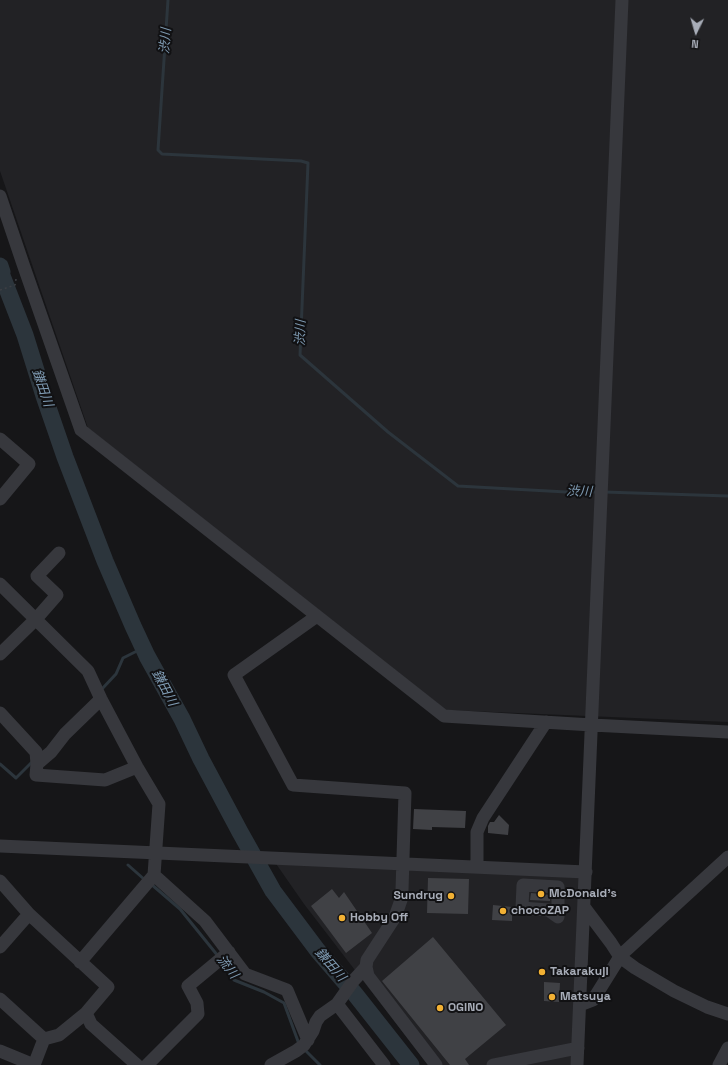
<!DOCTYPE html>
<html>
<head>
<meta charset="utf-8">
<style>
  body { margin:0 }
  #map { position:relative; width:728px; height:1065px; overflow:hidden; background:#161618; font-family:"Space Grotesk",sans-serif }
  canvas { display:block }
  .north { position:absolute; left:676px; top:12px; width:40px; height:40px; -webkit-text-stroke:3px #111113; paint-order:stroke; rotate:185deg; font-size:11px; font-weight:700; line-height:16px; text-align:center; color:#a8adb8 }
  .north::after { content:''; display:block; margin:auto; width:14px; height:18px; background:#a8adb8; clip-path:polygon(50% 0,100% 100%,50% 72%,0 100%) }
</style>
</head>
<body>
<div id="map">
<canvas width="728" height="1065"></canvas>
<div class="north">N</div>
</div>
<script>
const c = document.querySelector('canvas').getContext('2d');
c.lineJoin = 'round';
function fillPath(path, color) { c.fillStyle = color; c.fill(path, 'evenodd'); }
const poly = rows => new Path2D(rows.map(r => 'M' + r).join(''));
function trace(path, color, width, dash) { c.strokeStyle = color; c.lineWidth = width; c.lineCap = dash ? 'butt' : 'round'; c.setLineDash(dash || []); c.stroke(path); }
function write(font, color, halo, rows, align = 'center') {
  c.font = font + ' "Space Grotesk","Noto Sans JP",sans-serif'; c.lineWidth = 4; c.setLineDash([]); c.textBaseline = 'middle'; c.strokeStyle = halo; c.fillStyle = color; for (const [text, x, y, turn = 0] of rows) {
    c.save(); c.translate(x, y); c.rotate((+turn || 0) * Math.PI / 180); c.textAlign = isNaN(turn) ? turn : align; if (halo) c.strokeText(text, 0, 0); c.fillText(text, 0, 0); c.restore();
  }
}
fillPath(poly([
  [0,0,728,0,728,722,446,710,88,428,0,171],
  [272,858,586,872,577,1065,428,1065,304,904]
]), '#222225');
trace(poly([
  [168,0,158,150,162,154,301,161,308,163,300,355,388,432,458,486,566,492,598,492],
  [604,492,728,496],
  [101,690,116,674,123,658,143,648],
  [0,764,16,778,32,762],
  [128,865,145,880],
  [151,884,180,909,218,956],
  [222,962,234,980,264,992,284,1003,299,1044],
  [304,1049,320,1065]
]), '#2c353c', 3);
trace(poly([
  [0,266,2,272,1,273,25,335,44,396,65,457,105,561,133,626,147,656,182,719,201,759,240,832,273,891,318,951,355,994,411,1065]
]), '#2c353c', 17);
fillPath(poly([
  [414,809,466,811,465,828,432,827,432,830,413,829],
  [499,815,509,825,508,835,488,833,488,826,490,822,494,822],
  [428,878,469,879,468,914,427,913],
  [332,889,339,898,344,892,372,933,346,953,311,906],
  [531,893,550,895,550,901,530,900],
  [493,905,512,907,512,921,492,920],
  [433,937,506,1025,465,1059,469,1065,450,1065,382,981],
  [544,982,560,983,559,1002,544,1001]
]), '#404145');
trace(poly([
  [0,290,15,285,16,279]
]), '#3d3f44', 1.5, [2, 3]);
trace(poly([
  [0,196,23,264,81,430,444,716,592,725,728,732],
  [0,439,29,464,0,499],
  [0,584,88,671,101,699,137,767,159,804,154,875,80,962],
  [317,616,234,675,293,785,405,793,402,890,401,900,395,917,367,960,366,967,368,976,436,1065],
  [0,654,36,619,57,595,37,576,59,553],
  [0,713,36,752,37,764,36,775,105,780,137,767],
  [37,764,51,752,65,734,101,699],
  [0,846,586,872],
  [477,867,477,832,483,818,546,722],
  [154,875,205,921,245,974,287,990,308,1040],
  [0,881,29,914,108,987,86,1013,59,1035,44,1039],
  [523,885,558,887,558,917,548,910,522,908,523,885],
  [584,907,611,943,620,957,635,968,674,991,707,1007,728,1014],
  [0,947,29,914],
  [0,999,44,1039],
  [337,1004,384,1065],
  [580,1005,593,1000,621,955,728,857],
  [86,1013,91,1024,137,1065],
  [0,1051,34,1065,44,1039],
  [147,1065,198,1014,197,1003,188,986,229,952],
  [271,1065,296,1051,304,1045,313,1031,316,1022,320,1016,337,1004,354,980,366,967],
  [493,1065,578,1048],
  [577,1065,622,0],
  [719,1065,728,1048]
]), '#37383d', 13);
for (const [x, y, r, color] of [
  [541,894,4,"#f2b134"],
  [451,896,4,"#f2b134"],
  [503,911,4,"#f2b134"],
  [342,918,4,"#f2b134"],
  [542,972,4,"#f2b134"],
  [552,997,4,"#f2b134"],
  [440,1008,4,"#f2b134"]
]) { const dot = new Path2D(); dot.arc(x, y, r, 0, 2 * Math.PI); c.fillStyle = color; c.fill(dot); trace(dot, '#111113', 1.5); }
write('bold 12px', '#a8adb8', '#111113', [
  ["McDonald's",549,894],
  ["Sundrug",443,896,"right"],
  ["chocoZAP",511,911],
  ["Hobby Off",350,918],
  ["Takarakuji",550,972],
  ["Matsuya",560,997],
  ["OGINO",448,1008]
], 'left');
write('italic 13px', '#7f9bb3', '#111113', [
  ["渋川",166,41,-86],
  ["渋川",301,333,-88],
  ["鎌田川",42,388,71],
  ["渋川",579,492,2],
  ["鎌田川",164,688,62],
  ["鎌田川",330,965,49],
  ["流川",227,967,52]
]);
</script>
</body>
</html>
